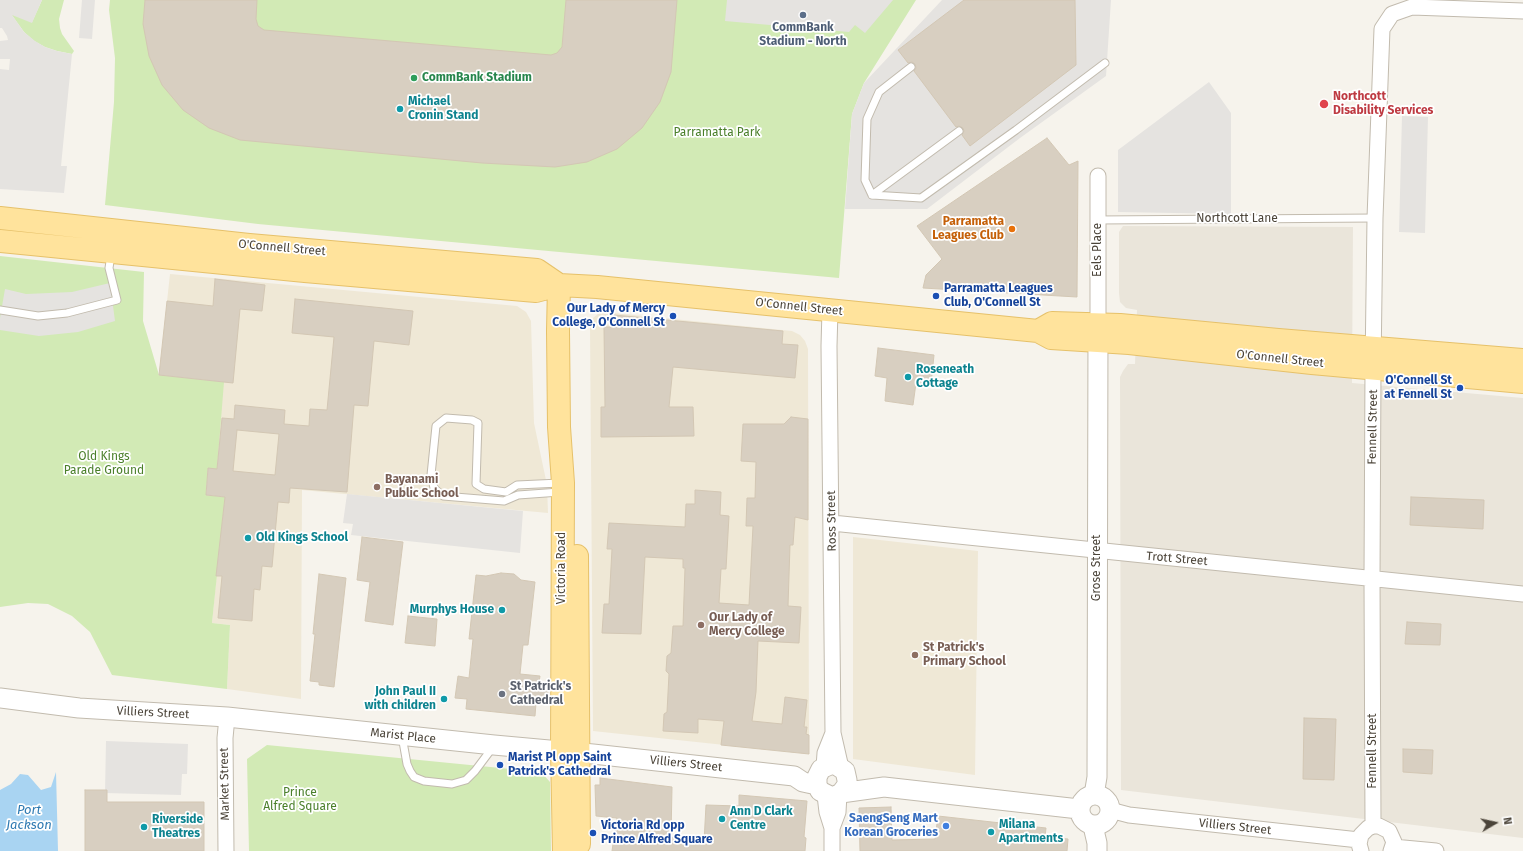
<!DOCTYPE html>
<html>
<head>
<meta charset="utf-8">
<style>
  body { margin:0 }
  #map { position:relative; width:1523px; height:851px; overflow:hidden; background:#f6f3ec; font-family:"Fira Sans",sans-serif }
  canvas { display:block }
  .north { position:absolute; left:1475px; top:803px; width:40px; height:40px; -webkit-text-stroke:3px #fff; paint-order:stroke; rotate:81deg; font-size:11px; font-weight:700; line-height:16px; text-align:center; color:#4b4439 }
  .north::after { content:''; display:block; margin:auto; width:14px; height:18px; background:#4b4439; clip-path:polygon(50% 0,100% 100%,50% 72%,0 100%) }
</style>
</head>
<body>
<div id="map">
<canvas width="1523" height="851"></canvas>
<div class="north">N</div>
</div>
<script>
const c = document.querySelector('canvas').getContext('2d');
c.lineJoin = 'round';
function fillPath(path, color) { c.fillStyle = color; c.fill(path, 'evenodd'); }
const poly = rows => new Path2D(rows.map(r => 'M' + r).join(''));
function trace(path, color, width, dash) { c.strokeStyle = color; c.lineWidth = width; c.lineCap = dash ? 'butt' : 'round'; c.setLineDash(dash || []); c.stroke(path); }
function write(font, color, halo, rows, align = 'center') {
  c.font = font + ' "Fira Sans",sans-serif'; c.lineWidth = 3.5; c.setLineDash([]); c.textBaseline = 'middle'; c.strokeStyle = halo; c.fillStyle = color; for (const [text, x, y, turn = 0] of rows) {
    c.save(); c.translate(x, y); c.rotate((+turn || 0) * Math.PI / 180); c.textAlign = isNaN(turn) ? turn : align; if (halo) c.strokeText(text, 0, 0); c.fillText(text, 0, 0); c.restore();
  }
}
fillPath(poly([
  [1123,226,1353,227,1352,383,1523,398,1523,838,1121,790,1120,377,1123,371,1128,364,1135,364,1137,310,1126,308,1120,302,1119,293,1119,232]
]), '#eae5da');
fillPath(poly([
  [170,274,517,306,526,312,531,321,534,423,547,485,548,513,302,490,301,699,227,689,230,625,212,623,224,497,206,495,208,468,159,375],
  [604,312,792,331,800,335,805,341,808,349,809,754,593,731,590,324,593,318,598,314],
  [853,537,978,551,975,775,853,759]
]), '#efe8d6');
fillPath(poly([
  [42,0,64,0,59,19,60,28,62,34,74,51,72,54,57,51,45,47,34,41,24,32,11,14,32,22],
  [110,0,916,0,864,83,852,114,839,278,258,224,105,205,114,102,115,58,109,10],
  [0,256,144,272,143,321,159,375,224,382,217,469,208,469,206,495,225,497,212,623,230,625,227,689,112,675,90,632,72,616,48,604,28,603,0,607],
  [267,745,541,772,550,782,551,851,249,851,247,759]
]), '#d2eab5');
fillPath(poly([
  [0,0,42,0,32,23,12,15,24,32,35,41,45,47,57,51,72,54,61,166,67,166,64,193,0,189,0,69,9,70,10,59,0,59,0,41,8,40,7,36,2,28,0,28],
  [82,0,95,0,92,39,79,38],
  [727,0,893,0,865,33,855,25,849,32,725,21],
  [942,0,1111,0,1106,76,1020,138,927,209,845,209,852,114,864,83],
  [1209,82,1231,113,1231,214,1118,212,1118,150],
  [1402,116,1428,117,1425,233,1399,232],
  [110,283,115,321,78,332,39,336,0,330,0,318,5,289,26,294,72,292],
  [347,494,523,511,520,553,351,535,353,524,343,523],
  [106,741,188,744,187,774,182,774,181,795,105,793]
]), '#e5e3e0');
fillPath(poly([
  [56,772,58,851,0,851,0,790,11,784,20,774,28,775,41,790,51,787]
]), '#a9d4f2');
const building = poly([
  [145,0,257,0,256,19,258,26,264,30,551,55,557,53,562,47,566,0,677,0,671,72,660,102,642,128,617,149,587,162,555,167,482,163,240,140,209,128,183,110,162,85,149,56,143,24,145,0],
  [964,0,1075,0,1076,65,970,146,962,135,964,131,963,128,959,126,956,127,914,71,916,68,915,64,912,62,908,63,898,50,964,0],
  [1047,138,1069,165,1078,161,1077,297,923,288,926,275,942,259,917,226,1047,138],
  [215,279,265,285,262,311,240,309,233,383,159,375,167,301,213,306,215,279],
  [295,299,413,311,409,345,374,341,368,406,354,405,347,492,290,488,289,503,278,502,272,567,262,566,260,590,254,589,252,621,218,618,222,576,216,576,225,497,206,495,208,468,217,469,222,418,234,419,235,405,285,410,284,424,309,426,310,409,327,410,334,337,292,333,295,299],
  [237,430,279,434,275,475,233,471,237,430],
  [614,315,783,331,782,344,798,345,795,378,673,367,669,407,693,407,694,436,601,437,601,407,605,407,604,327,613,327,614,315],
  [878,348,934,355,931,385,916,383,913,405,885,401,887,378,875,376,878,348],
  [791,417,808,419,808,520,795,517,793,545,790,545,788,606,801,607,799,643,758,641,756,692,752,721,782,724,785,697,807,700,804,727,807,727,806,734,809,735,809,754,721,745,724,721,698,719,698,733,663,731,664,714,667,712,669,674,666,671,667,656,671,653,673,626,683,626,685,568,683,568,683,559,645,557,641,634,602,633,604,604,609,604,612,549,607,549,609,523,685,527,686,504,695,504,695,490,721,492,720,515,729,516,726,569,721,569,719,603,749,605,753,526,746,526,747,498,755,498,756,462,741,461,743,424,784,424,791,417],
  [1411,497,1484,500,1483,529,1410,525,1411,497],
  [362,537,403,542,393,625,365,621,370,582,357,580,362,537],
  [501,573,514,574,521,580,535,582,528,645,523,645,520,674,540,676,538,689,548,691,546,704,536,703,535,716,466,709,467,699,455,698,458,676,469,678,473,639,469,639,476,575,486,576,501,573],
  [319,574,346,578,334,687,319,685,319,682,310,681,315,634,313,634,319,574],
  [408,616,437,619,435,646,405,643,408,616],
  [1407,622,1441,624,1440,645,1405,644,1407,622],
  [1304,718,1336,719,1334,780,1303,779,1304,718],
  [1403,749,1433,750,1432,774,1403,772,1403,749],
  [600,778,672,787,671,837,704,842,706,805,739,806,739,795,807,801,804,837,806,838,805,851,612,851,617,818,596,816,595,785,600,785,600,778],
  [85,790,107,790,107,802,204,802,204,851,85,851,85,790],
  [891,807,892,840,935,839,938,816,1046,828,1045,837,1068,839,1067,851,860,851,859,808,891,807]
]);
fillPath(building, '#d8cfc1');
trace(building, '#d3c7b4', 1);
const service = poly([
  [872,195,921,198,1016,130,1105,63],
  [872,195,865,180,867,119,879,92,911,67],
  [872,195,959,131],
  [1098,220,1375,218],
  [0,310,38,316,67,313,117,300,109,268,111,255],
  [560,492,518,495,504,501,443,496,434,488,431,475,436,426,446,418,472,420,478,423,476,484,484,489,506,492,517,485,560,483],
  [402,736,407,764,410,771,414,777,424,781,452,784,466,780,475,771,493,747]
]);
const minor = poly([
  [830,310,829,346,833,733,841,768],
  [1098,324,1098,176],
  [832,523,1523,594],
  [824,767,825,753,833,733],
  [825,795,827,812,832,828,832,851],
  [1110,810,1129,815,1359,840],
  [1373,826,1372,578,1373,368,1375,218,1382,29,1392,14,1412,7,1523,11],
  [832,828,838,812,839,794],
  [1393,847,1436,851],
  [226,851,225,738,227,717],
  [1361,851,1359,844,1361,835,1368,828,1373,826,1379,826,1389,831,1394,842,1391,851]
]);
const tertiary = poly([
  [0,698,79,708,227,717,494,745,593,754,794,776,803,782,817,785],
  [841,793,847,785,847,780,845,771,836,765,830,765,821,769,817,777,817,785,820,791,830,796,835,796,841,793,884,787,1079,809],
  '1080 810a15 15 0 1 1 30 0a15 15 0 1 1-30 0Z',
  [1094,795,1097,777,1098,326],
  [1093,826,1097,843,1097,851]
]);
const primary = poly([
  [0,218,249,245,537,270,559,285],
  [0,241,305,271,536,291,559,285,597,287,1038,331,1051,338,1129,343,1312,363,1523,382],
  [559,285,558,331,559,427,563,483,562,751,564,851],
  [1038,331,1052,323,1120,325,1278,340,1523,360],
  [577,556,579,844]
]);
trace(service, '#c2bbae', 9);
trace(minor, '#c2bbae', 17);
trace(tertiary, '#c2bbae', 21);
trace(primary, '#e6c16a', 24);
trace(service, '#fff', 7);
trace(minor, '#fff', 15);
trace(tertiary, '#fff', 19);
trace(primary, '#ffe39c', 22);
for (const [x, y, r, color] of [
  [803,15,4,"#5c6f8a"],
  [414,78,4,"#2e9e5b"],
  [1324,104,5,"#e0444e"],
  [400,109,4,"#0f9aa8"],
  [1012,229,4,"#e8710a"],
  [936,296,4,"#1a4fb4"],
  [673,316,4,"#1a4fb4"],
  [908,377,4,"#0f9aa8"],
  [1460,388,4,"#1a4fb4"],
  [377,487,4,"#8d6e63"],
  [248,538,4,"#0f9aa8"],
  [502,610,4,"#0f9aa8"],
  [701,625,4,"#8d6e63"],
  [915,655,4,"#8d6e63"],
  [502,694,4,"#6b7280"],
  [444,699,4,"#0f9aa8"],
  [500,765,4,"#1a4fb4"],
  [722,819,4,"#0f9aa8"],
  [946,826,4,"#3f7fe0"],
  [144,827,4,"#0f9aa8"],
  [991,832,4,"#0f9aa8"],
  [593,833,4,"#1a4fb4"]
]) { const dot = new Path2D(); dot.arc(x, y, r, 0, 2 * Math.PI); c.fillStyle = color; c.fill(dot); trace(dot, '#fff', 1.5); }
write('bold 12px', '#4e5e75', '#fff', [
  ["CommBank",803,28],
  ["Stadium - North",803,42]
]);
write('bold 12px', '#27864d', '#fff', [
  ["CommBank Stadium",422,78]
], 'left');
write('bold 12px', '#be3a42', '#fff', [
  ["Northcott",1333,97],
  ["Disability Services",1333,111]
], 'left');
write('bold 12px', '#0d838f', '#fff', [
  ["Michael",408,102],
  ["Cronin Stand",408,116],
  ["Roseneath",916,370],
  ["Cottage",916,384],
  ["Old Kings School",256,538],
  ["Murphys House",494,610,"right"],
  ["John Paul II",436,692,"right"],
  ["with children",436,706,"right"],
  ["Ann D Clark",730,812],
  ["Centre",730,826],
  ["Riverside",152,820],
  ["Theatres",152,834],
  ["Milana",999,825],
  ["Apartments",999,839]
], 'left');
write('12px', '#4a7f2a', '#fff', [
  ["Parramatta Park",717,133],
  ["Old Kings",104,457],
  ["Parade Ground",104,471],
  ["Prince",300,793],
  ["Alfred Square",300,807]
]);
write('12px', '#4b4439', '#fff', [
  ["Northcott Lane",1237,219],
  ["O'Connell Street",282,248,5],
  ["Eels Place",1098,250,-90],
  ["O'Connell Street",799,307,6],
  ["O'Connell Street",1280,359,6],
  ["Fennell Street",1373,427,-89],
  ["Ross Street",832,521,-91],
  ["Trott Street",1177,559,5],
  ["Victoria Road",562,568,-90],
  ["Grose Street",1097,568,-90],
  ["Villiers Street",153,713,3],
  ["Marist Place",403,736,6],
  ["Fennell Street",1373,751,-90],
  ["Villiers Street",686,764,6],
  ["Market Street",225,784,-91],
  ["Villiers Street",1235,827,6]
]);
write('bold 12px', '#c56008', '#fff', [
  ["Parramatta",1004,222],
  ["Leagues Club",1004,236]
], 'right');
write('bold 12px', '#164399', '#fff', [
  ["Parramatta Leagues",944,289],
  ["Club, O'Connell St",944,303],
  ["Our Lady of Mercy",665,309,"right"],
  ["College, O'Connell St",665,323,"right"],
  ["O'Connell St",1452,381,"right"],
  ["at Fennell St",1452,395,"right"],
  ["Marist Pl opp Saint",508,758],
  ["Patrick's Cathedral",508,772],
  ["Victoria Rd opp",601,826],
  ["Prince Alfred Square",601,840]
], 'left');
write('bold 12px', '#785e54', '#fff', [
  ["Bayanami",385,480],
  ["Public School",385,494],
  ["Our Lady of",709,618],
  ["Mercy College",709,632],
  ["St Patrick's",923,648],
  ["Primary School",923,662]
], 'left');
write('bold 12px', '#5b616d', '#fff', [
  ["St Patrick's",510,687],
  ["Cathedral",510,701]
], 'left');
write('bold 12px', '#366cbe', '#fff', [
  ["SaengSeng Mart",938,819],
  ["Korean Groceries",938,833]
], 'right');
write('italic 13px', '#2e7ab2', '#fff', [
  ["Port",29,810],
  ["Jackson",29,825]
]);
</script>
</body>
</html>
